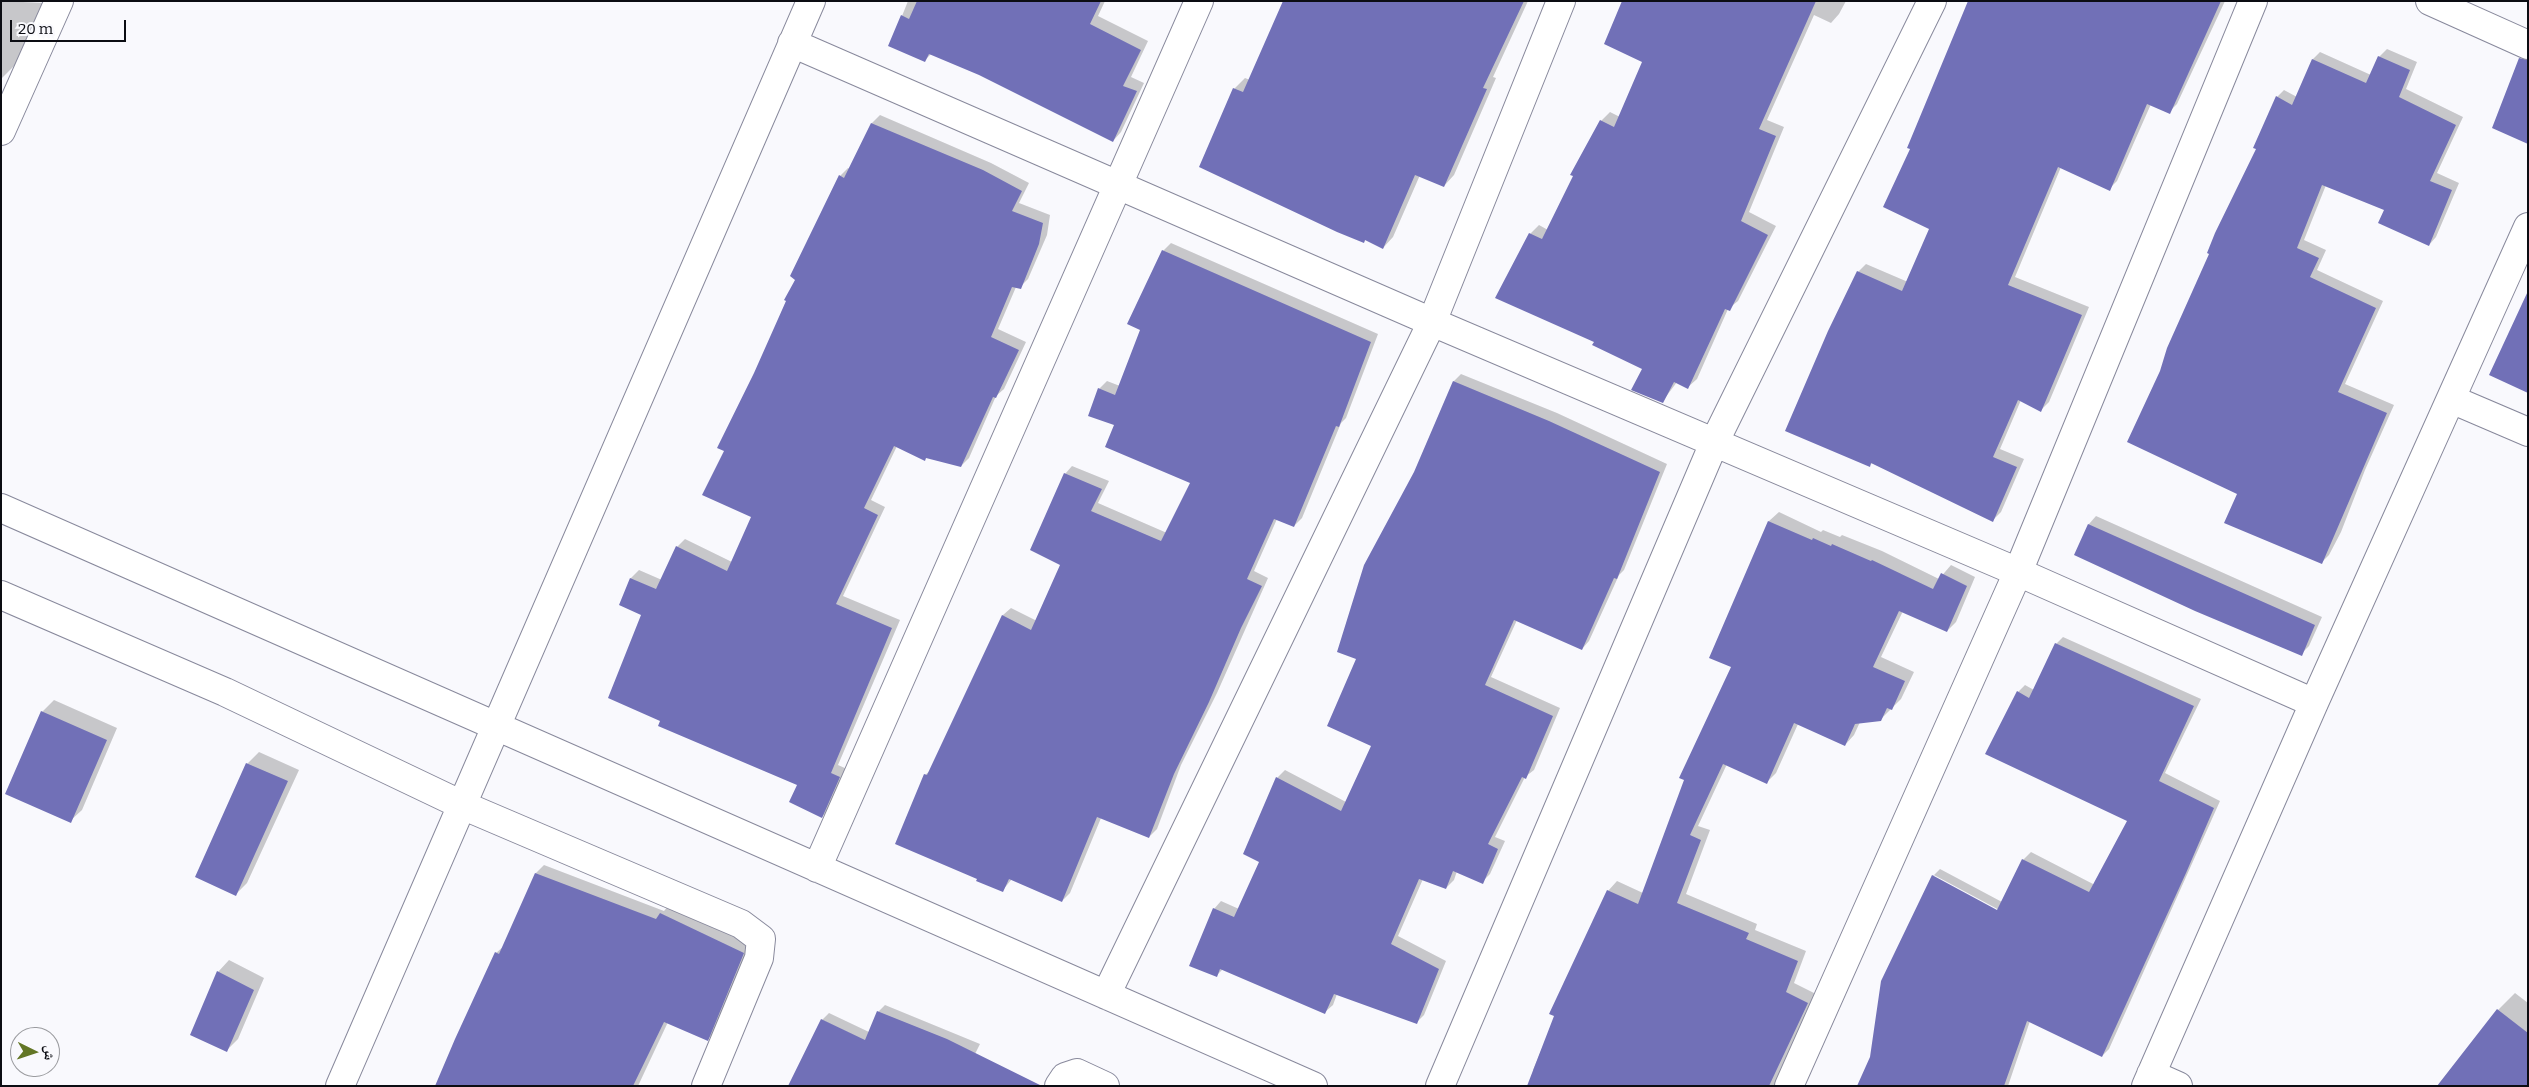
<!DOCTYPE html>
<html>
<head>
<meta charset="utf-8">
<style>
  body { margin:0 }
  #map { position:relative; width:2529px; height:1087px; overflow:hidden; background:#f9f9fd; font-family:Bitter,"Noto Naskh Arabic",serif }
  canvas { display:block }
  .frame { position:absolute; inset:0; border:2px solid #0c0d13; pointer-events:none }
  .north { position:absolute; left:10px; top:1027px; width:50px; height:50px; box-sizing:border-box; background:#f9f9fd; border:1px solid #9a9b9f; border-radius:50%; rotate:94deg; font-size:14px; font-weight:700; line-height:20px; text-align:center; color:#0c0d13 }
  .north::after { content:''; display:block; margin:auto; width:18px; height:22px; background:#637626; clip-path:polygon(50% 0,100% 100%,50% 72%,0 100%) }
  .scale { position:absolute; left:10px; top:20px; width:116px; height:22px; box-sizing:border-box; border:2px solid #0c0d13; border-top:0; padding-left:6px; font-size:15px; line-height:18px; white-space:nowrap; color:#0c0d13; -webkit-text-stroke:4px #f9f9fd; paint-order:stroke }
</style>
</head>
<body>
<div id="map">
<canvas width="2529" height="1087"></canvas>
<div class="frame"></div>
<div class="north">ش</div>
<div class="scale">20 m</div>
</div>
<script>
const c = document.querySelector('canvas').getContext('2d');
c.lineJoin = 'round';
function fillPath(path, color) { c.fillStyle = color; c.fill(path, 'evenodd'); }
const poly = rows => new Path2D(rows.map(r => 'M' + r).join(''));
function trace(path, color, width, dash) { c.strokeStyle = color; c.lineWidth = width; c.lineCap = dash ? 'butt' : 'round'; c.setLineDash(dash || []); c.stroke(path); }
fillPath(poly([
  [1,1,45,3,19,61,1,79],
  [908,1,1105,1,1098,16,1148,41,1131,77,1144,83,1121,132,1113,141,979,74,931,54,925,60,890,46],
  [1326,1,1528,1,1493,77,1496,78,1454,175,1444,186,1420,175,1393,237,1383,248,1366,239,1364,242,1234,89,1245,78,1250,80],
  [1624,1,1846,1,1839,14,1831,23,1814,15,1767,120,1784,127,1749,212,1776,226,1738,301,1728,309,1697,379,1688,387,1677,382,1662,402,1644,368,1595,342,1530,234,1539,225,1548,230,1601,121,1610,112,1620,117,1644,61],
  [1971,1,2225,1,2177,104,2169,112,2151,104,2117,181,2109,189,2061,167,2015,277,2089,307,2049,402,2041,410,2021,400,2000,449,2024,459,2001,512,1993,520,1872,463,1869,466,1858,272,1866,264,1908,282,1931,228,1911,149],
  [2387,49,2417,62,2406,89,2463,117,2437,173,2459,183,2436,237,2429,245,2386,209,2326,185,2304,240,2326,250,2317,270,2383,301,2345,384,2394,405,2365,470,2341,532,2329,555,2321,563,2239,493,2161,371,2258,148,2277,97,2284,90,2297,97,2313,59,2320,52,2371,75,2379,57],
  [880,115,991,163,1029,183,1019,203,1050,215,1047,235,1028,279,1020,287,1016,287,998,329,1026,342,1004,389,996,396,969,458,961,466,897,446,871,500,885,507,843,596,900,620,838,765,847,769,829,809,822,817,799,784,661,720,643,615,620,605,631,578,639,570,662,580,677,547,685,539,732,562,753,516,726,451,755,374,840,176,848,168,850,169,872,123],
  [1171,243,1378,334,1346,418,1341,423,1302,518,1294,526,1277,519,1254,571,1268,578,1217,693,1181,765,1157,829,1149,837,1101,818,1070,893,1062,901,1012,879,1002,891,925,775,931,770,1003,615,1011,608,1037,621,1062,564,1065,474,1072,466,1109,481,1098,503,1167,533,1191,482,1115,425,1099,389,1107,381,1120,386,1142,330,1163,251],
  [1461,374,1557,413,1667,464,1624,570,1619,575,1589,641,1582,649,1517,620,1491,677,1560,708,1534,770,1525,777,1495,837,1505,841,1490,874,1482,882,1457,871,1454,880,1446,888,1423,879,1398,936,1446,961,1424,1015,1416,1023,1337,994,1333,1005,1325,1012,1223,969,1217,975,1214,909,1221,901,1239,909,1261,861,1277,778,1285,770,1346,802,1373,745,1358,658,1415,473,1454,381],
  [1779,512,1821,532,1823,530,1840,537,1842,535,1882,551,1939,579,1951,565,1975,577,1956,622,1947,631,1903,611,1881,657,1914,672,1901,699,1881,719,1860,722,1854,735,1845,745,1798,724,1776,773,1767,782,1727,764,1698,826,1710,830,1686,894,1757,924,1755,930,1806,951,1794,983,1816,994,1775,1086,1728,1086,1533,1070,1608,891,1617,881,1643,893,1732,666,1711,657,1769,521],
  [2096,516,2322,617,2309,646,2301,654,2076,554,2089,524],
  [2063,637,2201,699,2165,773,2220,801,2109,1049,2102,1056,2030,1021,2008,1086,1859,1086,1871,1057,1933,876,1940,869,2002,902,2023,860,2031,852,2095,885,2129,821,2018,692,2025,685,2034,690,2056,644],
  [1934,875,2003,912,2002,914,1934,878],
  [54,700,117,728,82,810,70,821,42,712],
  [259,752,299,770,247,883,236,894,247,764],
  [544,865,664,911,669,905,751,944,716,1031,708,1039,668,1022,638,1086,436,1086,496,953,504,946,536,873],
  [229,960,264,978,238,1039,227,1050,218,972],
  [2515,993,2528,1003,2528,1086,2439,1084,2498,1010],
  [885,1005,980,1044,959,1086,822,1020,829,1013,869,1032,878,1012]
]), '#0003');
fillPath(poly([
  [917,1,1101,1,1090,24,1141,50,1123,86,1137,91,1113,142,979,75,929,54,925,62,888,46,901,15,909,19],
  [1283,1,1524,1,1483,88,1487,89,1444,187,1415,175,1383,249,1365,240,1364,243,1337,232,1199,167,1233,88,1243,92],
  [1622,1,1816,1,1759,129,1776,136,1741,221,1768,235,1730,311,1725,309,1688,389,1674,382,1663,403,1631,390,1642,369,1592,345,1594,342,1495,298,1529,233,1542,239,1573,176,1570,175,1600,120,1614,127,1642,62,1604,44],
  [1968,1,2221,1,2170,114,2147,104,2110,191,2058,167,2008,285,2082,315,2041,412,2018,400,1993,457,2017,467,1993,522,1871,463,1870,467,1785,431,1828,331,1857,271,1902,291,1929,229,1883,207,1910,149,1907,148],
  [2378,56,2410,70,2399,97,2456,125,2430,181,2452,190,2429,246,2378,223,2384,210,2322,185,2297,248,2319,258,2310,277,2376,308,2338,392,2387,413,2322,564,2224,523,2237,494,2127,442,2160,371,2167,348,2209,254,2207,253,2215,233,2256,149,2253,148,2276,96,2292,105,2312,59,2366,83],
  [2519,58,2528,60,2528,144,2492,128],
  [871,123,983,170,1022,191,1012,211,1043,223,1039,244,1021,289,1012,287,991,337,1019,350,996,398,993,397,961,467,926,458,925,461,894,446,864,508,878,515,836,604,892,628,831,773,840,777,822,818,789,802,797,785,658,726,660,721,608,698,641,615,619,605,630,578,656,589,676,546,727,571,751,517,702,495,724,451,717,448,754,373,786,301,784,300,795,280,790,276,839,175,844,178],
  [1162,250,1371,342,1339,427,1336,426,1294,527,1274,519,1247,579,1262,586,1241,628,1209,702,1174,774,1149,838,1097,817,1062,902,1009,879,1003,892,976,881,977,879,895,844,924,774,927,775,1002,615,1031,630,1060,565,1030,550,1064,473,1102,489,1091,511,1161,541,1190,483,1105,447,1114,425,1088,416,1098,388,1115,395,1140,330,1127,324],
  [2528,291,2528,393,2489,375],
  [1453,381,1549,421,1660,472,1617,579,1614,578,1582,650,1514,620,1485,685,1553,716,1526,779,1522,777,1488,844,1498,849,1483,884,1453,871,1446,889,1419,879,1391,944,1439,969,1417,1024,1334,994,1325,1014,1220,969,1217,977,1189,966,1213,908,1234,917,1259,862,1243,854,1276,777,1341,811,1371,746,1327,726,1356,659,1337,652,1364,565,1414,472],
  [1768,521,1812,540,1813,538,1831,546,1832,544,1871,561,1872,560,1933,589,1941,573,1967,586,1947,632,1899,611,1873,667,1905,681,1892,710,1887,708,1881,721,1855,724,1845,746,1794,723,1767,784,1723,764,1690,835,1701,840,1677,903,1749,933,1746,939,1798,961,1786,992,1808,1003,1769,1086,1527,1086,1554,1016,1549,1014,1607,890,1638,904,1684,780,1679,778,1731,667,1709,658],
  [2088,524,2315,625,2302,656,2195,611,2074,555],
  [2055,643,2194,706,2159,781,2214,808,2186,873,2102,1057,2027,1021,2004,1086,1857,1086,1870,1057,1881,981,1932,875,1997,910,2022,859,2089,892,2127,821,1985,754,2017,691,2029,698],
  [41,711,107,740,71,823,5,794],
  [246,763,288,781,236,896,195,877],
  [535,873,656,919,660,913,744,953,708,1041,664,1022,633,1086,435,1086,455,1039,495,952,499,954],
  [217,971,254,990,227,1052,190,1035],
  [2497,1009,2528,1033,2528,1086,2437,1086],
  [877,1011,947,1039,1042,1086,788,1086,821,1019,865,1040]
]), '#7170b7');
const minor = poly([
  [2430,1,2528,45],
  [792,43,1432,322,2018,572,2314,703],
  [1,131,59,1],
  [2451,399,2528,432],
  [1,508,1313,1086],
  [1,595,225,692,462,805,741,924,761,939,759,958,706,1086],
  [817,868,1199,1],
  [1106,995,1432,322,1561,1],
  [2151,1074,2178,1086],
  [340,1086,811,1],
  [1059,1086,1065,1077,1077,1073,1105,1086],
  [1440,1086,1714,443,1932,1],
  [1789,1086,2018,572,2253,1],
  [2146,1086,2314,703,2528,227]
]);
trace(minor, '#88899c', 30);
trace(minor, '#fff', 28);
</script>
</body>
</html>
